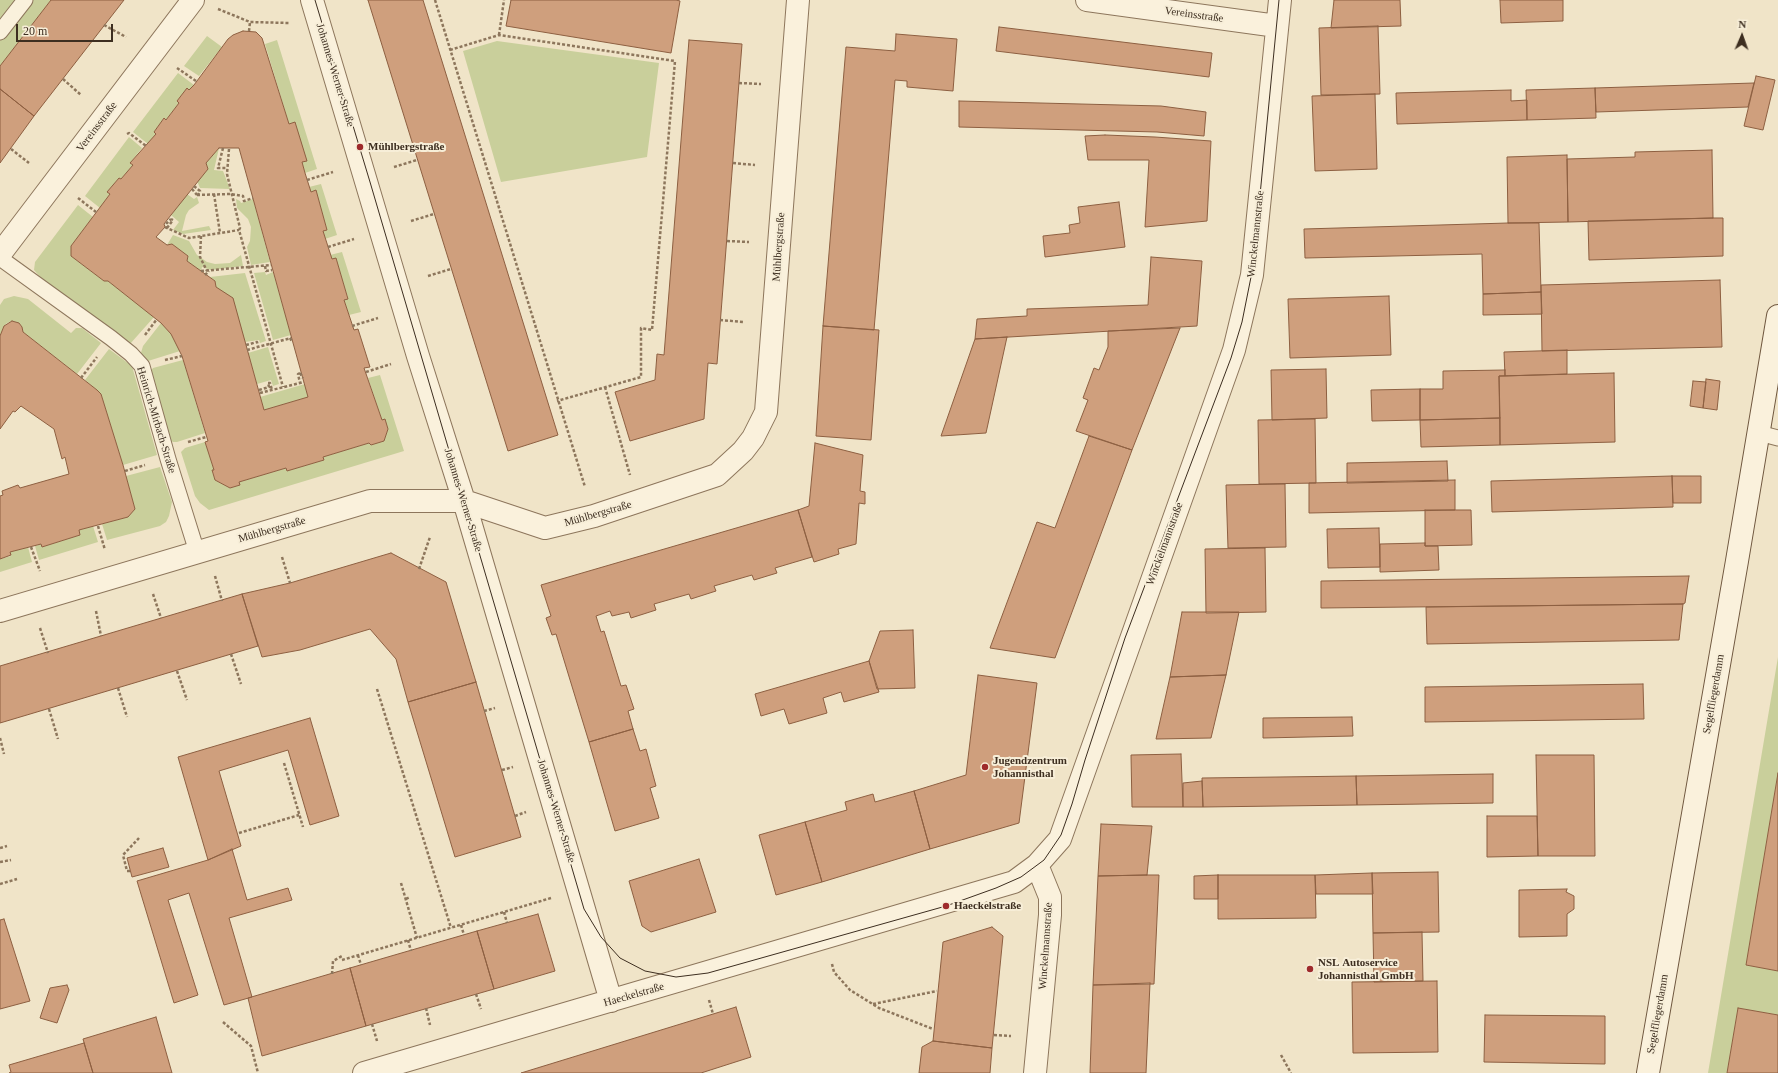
<!DOCTYPE html>
<html>
<head>
<meta charset="utf-8">
<style>
  body { margin:0 }
  #map { position:relative; width:1778px; height:1073px; overflow:hidden; background:#f0e4c8; font-family:Georgia,serif }
  canvas { display:block }
  .north { position:absolute; left:1722px; top:16px; width:40px; height:40px; -webkit-text-stroke:3px #f7eed8; paint-order:stroke; rotate:2deg; font-size:11px; font-weight:700; line-height:16px; text-align:center; color:#3d2e20 }
  .north::after { content:''; display:block; margin:auto; width:14px; height:18px; background:#3d2e20; clip-path:polygon(50% 0,100% 100%,50% 72%,0 100%) }
  .scale { position:absolute; left:16px; top:24px; width:97px; height:18px; box-sizing:border-box; border:2px solid #3d2e20; border-top:0; padding-left:5px; font-size:12px; line-height:14px; white-space:nowrap; color:#3d2e20; -webkit-text-stroke:3px #f7eed8; paint-order:stroke }
</style>
</head>
<body>
<div id="map">
<canvas width="1778" height="1073"></canvas>
<div class="north">N</div>
<div class="scale">20 m</div>
</div>
<script>
const c = document.querySelector('canvas').getContext('2d');
c.lineJoin = 'round';
function fillPath(path, color) { c.fillStyle = color; c.fill(path, 'evenodd'); }
const poly = rows => new Path2D(rows.map(r => 'M' + r).join(''));
function trace(path, color, width, dash) { c.strokeStyle = color; c.lineWidth = width; c.lineCap = dash ? 'butt' : 'round'; c.setLineDash(dash || []); c.stroke(path); }
function write(font, color, halo, rows, align = 'center') {
  c.font = font + ' Georgia,serif'; c.lineWidth = 4; c.setLineDash([]); c.textBaseline = 'middle'; c.strokeStyle = halo; c.fillStyle = color; for (const [text, x, y, turn = 0] of rows) {
    c.save(); c.translate(x, y); c.rotate((+turn || 0) * Math.PI / 180); c.textAlign = isNaN(turn) ? turn : align; if (halo) c.strokeText(text, 0, 0); c.fillText(text, 0, 0); c.restore();
  }
}
fillPath(poly([
  [0,0,51,0,0,66],
  [207,36,222,47,199,76,184,66],
  [277,40,317,169,305,173,302,162,306,161,289,124,265,44],
  [497,41,659,63,647,157,501,182,463,51],
  [178,73,194,85,189,90,187,89,177,101,179,103,166,120,164,118,154,132,156,134,148,144,133,132],
  [129,137,142,148,130,163,133,165,121,179,119,178,108,191,110,194,100,208,85,196],
  [219,148,214,170,223,171,230,189,200,188,197,181,208,169,206,163],
  [321,184,337,235,325,239,323,231,327,230,316,191,311,192,309,187],
  [187,194,194,199,197,197,199,203,189,210,186,215,182,231,209,226,211,230,183,234,173,230,179,222,171,215],
  [236,199,240,201,241,203,253,199,270,262,251,265,247,247,250,241,251,227,248,219,237,208],
  [78,205,93,217,71,246,71,256,104,281,108,281,154,317,130,344,43,280,34,270,35,262],
  [173,235,189,241,197,255,207,262,215,264,230,263,241,255,243,266,211,270,202,267,201,271,187,261,188,256,172,244,167,245],
  [342,252,361,312,349,315,344,300,348,298,336,259,332,259,330,255],
  [265,272,266,275,273,272,291,335,273,340,254,273],
  [245,273,266,341,260,343,259,340,245,342,216,287,215,281,210,277],
  [14,296,28,299,71,333,76,328,82,328,101,343,77,374,23,332,22,327,19,323,12,321,7,323,4,326,0,336,0,305,4,299],
  [161,323,171,334,180,351,148,361,143,360,140,356,143,346],
  [268,347,279,384,273,386,271,380,257,384,248,353],
  [109,349,132,366,157,455,123,465,101,394,85,380],
  [183,360,205,433,177,442,173,442,170,440,150,372,153,368],
  [380,375,404,451,209,510,200,503,195,496,181,452,185,448,205,442,214,470,212,471,215,480,230,488,240,485,239,482,286,468,287,471,324,460,323,457,369,443,371,445,384,441,388,429,385,420,382,420,368,378],
  [305,384,308,397,264,410,260,397],
  [160,467,172,502,169,516,166,522,160,526,107,540,102,524,128,517,135,509,126,476],
  [93,526,98,542,39,560,35,546,41,544,42,547,80,535,79,530],
  [28,547,32,562,0,572,0,559,11,556,10,552],
  [1778,657,1778,773,1746,965,1778,971,1778,1015,1738,1008,1727,1073,1708,1073]
]), '#c9cf9b');
const building = poly([
  [51,0,124,0,34,116,0,89,0,66,51,0],
  [368,0,423,0,558,435,508,451,368,0],
  [511,0,676,0,680,1,671,53,506,26,511,0],
  [1334,0,1400,0,1401,26,1331,28,1334,0],
  [1500,0,1563,0,1563,21,1501,23,1500,0],
  [1378,26,1380,94,1321,95,1319,28,1378,26],
  [999,27,1212,53,1209,77,996,51,999,27],
  [243,31,256,32,262,38,289,124,295,122,307,161,302,162,305,173,311,192,316,190,327,230,323,231,332,259,336,258,348,299,344,300,354,330,358,329,370,367,364,368,382,420,385,419,388,429,384,441,371,445,369,443,323,457,324,460,287,471,286,468,239,482,240,485,230,488,215,480,212,470,214,470,205,442,208,441,182,356,171,334,161,323,108,281,104,281,71,256,71,246,110,194,107,192,119,178,121,179,133,165,130,163,156,134,154,132,164,118,166,120,179,103,177,101,187,88,189,90,194,85,228,39,233,35,243,31],
  [219,148,239,148,308,397,264,410,233,298,216,287,215,281,187,261,188,256,172,244,167,245,156,237,165,227,164,224,171,215,208,169,206,163,219,148],
  [896,34,957,39,953,91,907,87,907,81,895,80,874,330,823,326,846,47,895,51,896,34],
  [689,40,742,44,717,364,708,363,704,419,630,441,615,392,655,380,657,354,664,355,689,40],
  [1756,76,1775,80,1763,130,1744,126,1756,76],
  [1754,83,1748,107,1596,112,1595,88,1754,83],
  [1595,88,1596,118,1527,120,1526,90,1595,88],
  [0,89,34,116,0,163,0,89],
  [1511,90,1511,101,1527,100,1527,120,1397,124,1396,93,1511,90],
  [1375,94,1377,169,1315,171,1312,96,1375,94],
  [959,101,1161,106,1206,112,1204,136,1157,132,959,127,959,101],
  [1105,135,1155,137,1211,141,1207,221,1145,227,1149,160,1088,160,1085,136,1105,135],
  [1712,150,1713,218,1568,222,1567,159,1635,157,1635,152,1712,150],
  [1567,155,1568,222,1508,223,1507,157,1567,155],
  [1119,202,1125,247,1045,257,1043,236,1070,233,1069,225,1080,223,1078,207,1119,202],
  [1713,218,1723,218,1723,256,1589,260,1588,221,1713,218],
  [1508,223,1539,223,1541,292,1483,294,1482,254,1305,258,1304,229,1508,223],
  [1151,257,1202,261,1197,326,975,339,977,319,1027,316,1027,309,1148,305,1151,257],
  [1720,280,1722,347,1542,351,1541,285,1720,280],
  [1541,292,1542,314,1483,315,1483,294,1541,292],
  [1389,296,1391,355,1290,358,1288,299,1389,296],
  [12,321,19,323,22,327,23,332,97,390,101,394,123,465,135,509,128,517,79,530,80,535,42,547,41,544,10,552,11,555,0,559,0,496,3,495,2,491,18,485,20,488,69,474,65,457,62,459,54,429,21,406,15,412,13,411,0,429,0,336,4,326,12,321],
  [823,326,879,330,871,440,816,436,823,326],
  [1180,328,1132,450,1076,431,1088,400,1083,398,1094,368,1099,370,1108,347,1108,331,1180,328],
  [1007,337,986,433,941,436,975,339,1007,337],
  [1567,350,1567,374,1505,376,1504,352,1567,350],
  [1326,369,1327,418,1272,420,1271,370,1326,369],
  [1505,370,1505,376,1499,376,1500,418,1420,420,1420,389,1443,389,1443,371,1505,370],
  [1614,373,1615,442,1500,445,1499,376,1614,373],
  [1706,379,1720,381,1717,410,1703,408,1706,379],
  [1693,381,1706,382,1703,408,1690,406,1693,381],
  [1420,389,1420,420,1372,421,1371,390,1420,389],
  [1500,418,1500,445,1421,447,1420,420,1500,418],
  [1315,419,1316,483,1259,484,1258,420,1315,419],
  [1089,436,1132,450,1055,658,990,648,1037,522,1055,528,1089,436],
  [815,443,863,455,860,491,865,492,865,504,859,503,856,544,838,549,839,554,814,562,798,510,809,506,815,443],
  [1447,461,1448,481,1347,483,1347,463,1447,461],
  [1672,476,1701,476,1701,503,1673,503,1672,476],
  [1672,476,1673,507,1492,512,1491,481,1672,476],
  [1455,480,1455,510,1309,513,1309,483,1455,480],
  [1285,484,1286,547,1228,548,1226,485,1285,484],
  [798,510,812,557,775,568,777,573,754,580,752,575,714,586,716,591,691,599,689,594,654,604,656,610,631,618,629,612,612,616,610,611,596,616,601,632,604,631,621,686,626,685,634,709,628,711,633,729,589,742,556,634,552,635,546,618,551,616,541,585,798,510],
  [1425,510,1471,510,1472,545,1425,546,1425,510],
  [1379,528,1380,567,1328,568,1327,529,1379,528],
  [1425,543,1425,546,1438,546,1439,570,1380,572,1380,544,1425,543],
  [1265,548,1266,612,1206,613,1205,549,1265,548],
  [391,553,446,582,476,682,408,702,396,659,370,629,300,650,262,657,242,594,290,583,391,553],
  [1689,576,1685,603,1683,604,1321,608,1321,581,1689,576],
  [242,594,258,646,0,723,0,666,242,594],
  [1683,604,1679,640,1427,644,1426,607,1683,604],
  [1182,612,1239,612,1226,675,1170,677,1182,612],
  [913,630,915,688,877,689,869,661,880,631,913,630],
  [869,661,879,692,844,702,841,692,823,698,827,713,789,724,784,709,761,716,755,694,869,661],
  [978,675,1037,683,1019,823,930,849,914,791,966,775,978,675],
  [1226,675,1211,738,1156,739,1170,677,1226,675],
  [476,682,521,837,455,857,408,702,476,682],
  [1643,684,1644,719,1425,722,1425,687,1643,684],
  [1352,717,1353,736,1263,738,1263,718,1352,717],
  [310,718,339,816,310,825,288,750,219,771,241,846,208,860,178,757,310,718],
  [633,729,640,751,646,749,656,786,650,788,659,818,615,831,589,742,633,729],
  [1181,754,1183,807,1132,807,1131,755,1181,754],
  [1536,755,1594,755,1595,856,1538,856,1536,755],
  [1778,773,1778,971,1746,965,1778,773],
  [1493,774,1493,803,1357,805,1356,776,1493,774],
  [1356,776,1357,805,1203,807,1202,778,1356,776],
  [1202,781,1203,807,1183,807,1183,783,1202,781],
  [914,791,930,849,822,882,805,822,847,810,845,802,873,794,875,802,914,791],
  [1487,816,1537,816,1538,856,1487,857,1487,816],
  [805,822,822,882,776,895,759,835,805,822],
  [1101,824,1152,826,1147,875,1098,876,1101,824],
  [163,848,169,867,132,877,127,858,163,848],
  [232,849,247,900,288,888,292,900,229,918,252,997,224,1005,189,893,168,900,198,995,174,1003,137,881,208,860,232,849],
  [699,859,716,912,651,932,642,926,629,881,699,859],
  [1438,872,1439,932,1373,933,1372,873,1438,872],
  [1372,873,1373,894,1316,894,1315,875,1372,873],
  [1147,875,1159,875,1154,984,1093,985,1098,876,1147,875],
  [1218,875,1218,899,1194,899,1194,876,1218,875],
  [1218,875,1315,875,1316,918,1218,919,1218,875],
  [1567,889,1566,892,1574,896,1574,909,1567,914,1567,936,1519,937,1519,890,1567,889],
  [538,914,555,971,494,989,477,931,538,914],
  [4,919,30,1001,0,1009,0,920,4,919],
  [992,927,1003,936,992,1048,933,1041,943,942,992,927],
  [477,931,494,989,366,1026,350,968,477,931],
  [1422,932,1423,981,1374,982,1373,933,1422,932],
  [350,968,366,1026,262,1056,248,998,350,968],
  [1437,981,1438,1052,1353,1053,1352,982,1437,981],
  [1150,983,1146,1073,1090,1073,1093,985,1150,983],
  [67,985,69,990,57,1023,40,1018,50,988,67,985],
  [736,1007,751,1057,701,1073,521,1073,736,1007],
  [1738,1008,1778,1015,1778,1073,1727,1073,1738,1008],
  [1485,1015,1605,1016,1605,1064,1484,1062,1485,1015],
  [156,1017,172,1073,93,1073,83,1039,156,1017],
  [933,1041,992,1048,990,1073,919,1073,922,1047,933,1041],
  [84,1043,93,1073,9,1073,11,1072,9,1065,84,1043]
]);
fillPath(building, '#cf9f7d');
trace(building, '#8d5f41', 1);
const lane = poly([
  [0,32,25,0],
  [0,258,111,338,131,354,142,366,168,459,197,552],
  [1759,433,1778,438]
]);
const street = poly([
  [312,0,418,356,464,501,611,1001],
  [1087,0,1277,26],
  [0,254,193,0],
  [0,611,370,501,464,501,545,528,594,516,717,475,743,451,753,438,766,412,798,0],
  [364,1073,1014,882,1037,865,1060,839,1234,350,1252,275,1280,0],
  [1035,1073,1050,915,1050,897,1037,865]
]);
const secondary = poly([
  [1648,1073,1737,561,1778,316]
]);
trace(lane, '#8d765c', 17);
trace(street, '#8d765c', 24);
trace(secondary, '#6f573f', 24);
trace(poly([
  [435,0,585,487],
  [218,9,250,22,290,23],
  [104,25,126,37],
  [249,31,250,22],
  [499,35,504,0],
  [450,50,499,35,675,61,652,330,641,328,641,377,557,401],
  [177,68,196,81],
  [63,79,81,95],
  [739,83,761,84],
  [127,134,129,133,146,146],
  [223,148,218,168,227,168],
  [11,149,29,163],
  [229,149,227,174,240,228,239,230,283,387],
  [733,163,755,165],
  [394,167,417,160],
  [307,180,333,172],
  [194,186,200,191,198,195],
  [192,189,197,195],
  [214,194,220,233],
  [197,195,231,194,243,196,244,201,253,198],
  [78,198,96,212],
  [411,221,434,214],
  [166,222,167,223,171,219],
  [165,227,189,238,239,230],
  [167,228,173,220,171,219],
  [201,236,200,257,207,271],
  [727,241,749,242],
  [328,247,354,239],
  [265,266,266,271,272,270],
  [201,271,271,265],
  [205,275,209,271],
  [428,276,451,269],
  [720,320,743,322],
  [352,326,378,318],
  [145,335,157,319],
  [290,338,292,342],
  [246,345,257,342,258,347],
  [247,350,291,338],
  [165,360,182,356],
  [366,372,391,364],
  [300,373,298,374,300,383],
  [300,373,303,378],
  [81,378,97,357],
  [268,383,270,383,272,390],
  [605,387,630,475],
  [259,390,269,387,268,383],
  [260,393,304,382],
  [188,442,206,437],
  [125,471,145,465],
  [98,526,105,550],
  [31,547,40,571],
  [282,557,290,583],
  [419,569,430,537],
  [215,576,222,601],
  [153,594,161,618],
  [96,611,101,636],
  [40,628,48,653],
  [231,654,241,684],
  [177,671,187,700],
  [118,688,127,717],
  [377,689,451,928],
  [49,709,58,739],
  [484,711,495,708],
  [0,738,4,754],
  [284,763,303,827],
  [502,770,513,767],
  [515,816,526,812],
  [239,833,299,815],
  [0,848,7,846],
  [0,862,11,860],
  [130,871,127,871,123,855,139,838],
  [401,883,417,938],
  [0,884,17,879],
  [406,899,410,897],
  [504,912,507,923],
  [461,925,464,935],
  [408,940,411,951],
  [358,955,361,965],
  [342,960,551,898],
  [832,964,834,972,850,990,879,1008,933,1029],
  [332,974,333,961,342,956],
  [476,994,481,1009],
  [709,1000,713,1014],
  [873,1004,937,991],
  [426,1008,430,1025],
  [223,1022,251,1046,258,1073],
  [372,1024,377,1041],
  [994,1035,1011,1036],
  [1281,1055,1291,1073]
]), '#8d765c', 2.5, [3, 2]);
trace(lane, '#faf1dc', 15);
trace(street, '#faf1dc', 22);
trace(secondary, '#faf1dc', 22);
trace(poly([
  [315,0,370,182,584,909,601,937,620,958,645,971,676,977,708,973,946,906,996,888,1021,877,1044,860,1061,835,1072,804,1085,760,1125,638,1231,358,1242,322,1253,267,1279,0]
]), '#3d2e20', 1);
for (const [x, y, r, color] of [
  [360,147,4,"#9e2a2b"],
  [985,767,4,"#9e2a2b"],
  [946,906,4,"#9e2a2b"],
  [1310,969,4,"#9e2a2b"]
]) { const dot = new Path2D(); dot.arc(x, y, r, 0, 2 * Math.PI); c.fillStyle = color; c.fill(dot); trace(dot, '#f7eed8', 1.5); }
write('11px', '#3d2e20', '#f7eed8', [
  ["Vereinsstraße",1194,15,8],
  ["Johannes-Werner-Straße",335,75,73],
  ["Vereinsstraße",97,127,-53],
  ["Winckelmannstraße",1256,234,-84],
  ["Mühlbergstraße",779,247,-86],
  ["Heinrich-Mirbach-Straße",156,420,73],
  ["Johannes-Werner-Straße",463,500,73],
  ["Mühlbergstraße",598,514,-16],
  ["Mühlbergstraße",272,530,-16],
  ["Winckelmannstraße",1165,544,-70],
  ["Segelfliegerdamm",1714,694,-80],
  ["Johannes-Werner-Straße",556,811,73],
  ["Winckelmannstraße",1046,946,-86],
  ["Haeckelstraße",634,995,-16],
  ["Segelfliegerdamm",1658,1014,-80]
]);
write('bold 11px', '#3d2e20', '#f7eed8', [
  ["Mühlbergstraße",368,147],
  ["Jugendzentrum",993,761],
  ["Johannisthal",993,774],
  ["Haeckelstraße",954,906],
  ["NSL Autoservice",1318,963],
  ["Johannisthal GmbH",1318,976]
], 'left');
</script>
</body>
</html>
